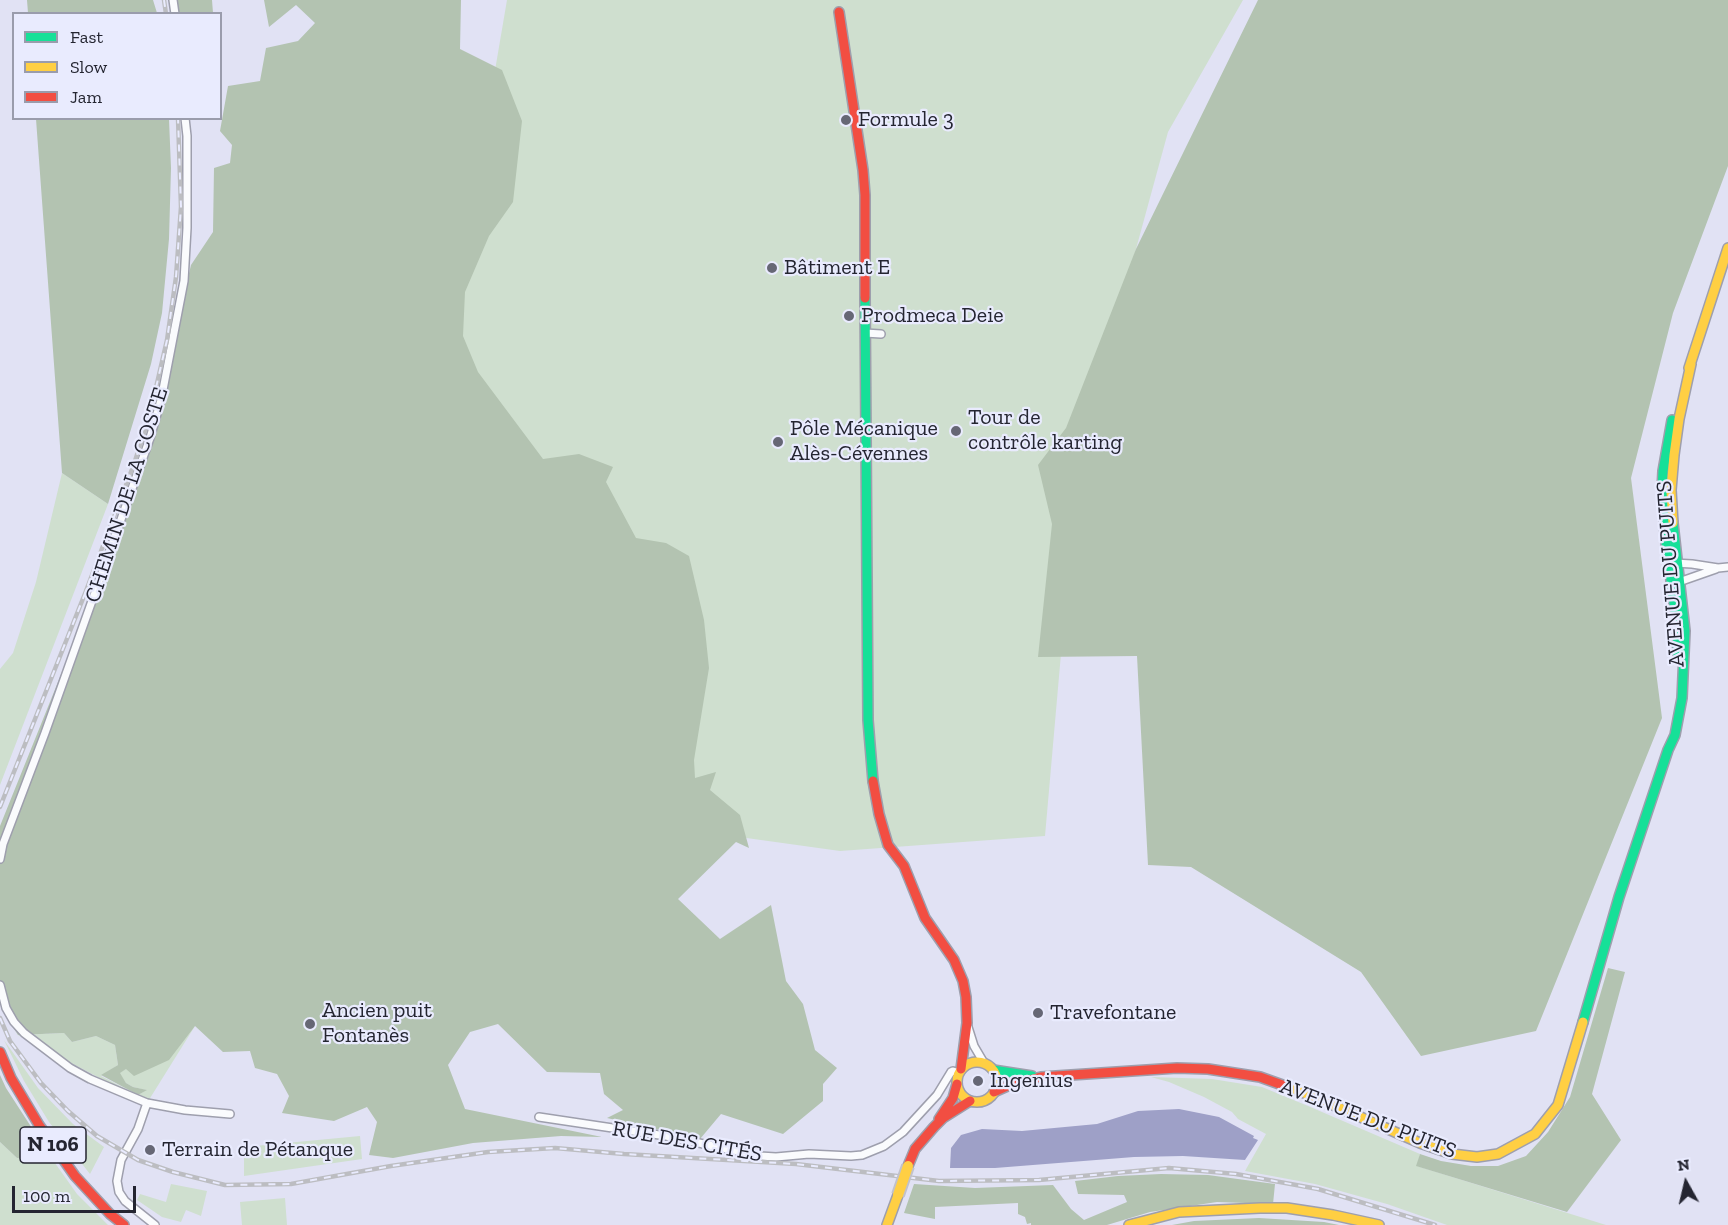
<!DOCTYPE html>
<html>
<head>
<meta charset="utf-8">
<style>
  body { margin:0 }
  #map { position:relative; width:1728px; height:1225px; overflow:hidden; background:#e1e2f4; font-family:"Zilla Slab",serif }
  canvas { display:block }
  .legend { position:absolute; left:12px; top:12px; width:210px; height:108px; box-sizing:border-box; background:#e9ebfe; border:2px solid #9a9cac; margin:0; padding:8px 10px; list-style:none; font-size:18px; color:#242531 }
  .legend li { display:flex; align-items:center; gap:12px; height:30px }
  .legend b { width:30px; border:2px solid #9a9cac }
  .north { position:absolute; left:1656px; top:1153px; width:60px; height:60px; -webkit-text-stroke:4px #e9ebfe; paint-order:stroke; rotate:352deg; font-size:16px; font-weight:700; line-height:24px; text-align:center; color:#242531 }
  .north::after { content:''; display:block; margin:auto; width:21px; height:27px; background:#242531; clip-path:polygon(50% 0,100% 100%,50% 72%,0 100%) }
  .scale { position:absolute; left:12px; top:1186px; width:124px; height:27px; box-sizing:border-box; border:3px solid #242531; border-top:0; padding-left:8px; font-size:18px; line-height:21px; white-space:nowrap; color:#242531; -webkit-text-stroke:4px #e9ebfe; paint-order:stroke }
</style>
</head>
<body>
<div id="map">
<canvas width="1728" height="1225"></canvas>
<ul class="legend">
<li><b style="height:8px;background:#16e098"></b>Fast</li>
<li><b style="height:8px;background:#ffcf43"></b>Slow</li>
<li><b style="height:8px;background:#f24e42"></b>Jam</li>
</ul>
<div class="north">N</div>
<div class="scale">100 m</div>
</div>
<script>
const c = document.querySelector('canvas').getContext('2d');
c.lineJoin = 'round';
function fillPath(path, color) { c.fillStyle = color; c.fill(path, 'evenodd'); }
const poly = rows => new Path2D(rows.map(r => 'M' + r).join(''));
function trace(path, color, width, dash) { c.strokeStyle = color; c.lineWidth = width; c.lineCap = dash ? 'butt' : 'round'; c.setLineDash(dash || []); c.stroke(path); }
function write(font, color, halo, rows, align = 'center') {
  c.font = font + ' "Zilla Slab",serif'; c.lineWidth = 4.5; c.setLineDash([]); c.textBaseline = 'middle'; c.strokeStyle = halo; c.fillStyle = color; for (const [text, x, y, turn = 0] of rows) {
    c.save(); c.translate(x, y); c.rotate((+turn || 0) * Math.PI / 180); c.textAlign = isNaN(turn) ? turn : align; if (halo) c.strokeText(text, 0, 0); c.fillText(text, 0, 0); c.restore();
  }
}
fillPath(poly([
  [507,0,1243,0,1168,132,1104,366,1073,517,1045,836,840,851,725,835,562,680,443,297,485,129],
  [62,473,108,504,0,785,0,669,13,653,36,582],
  [195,1026,147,1103,18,1035,64,1033,72,1042,96,1036,115,1045,118,1065,101,1076,138,1095,146,1090,133,1087,126,1083,119,1073],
  [4,1040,38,1088,73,1124,104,1147,90,1174,49,1122,24,1081],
  [1151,1077,1212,1079,1262,1087,1308,1106,1420,1154,1417,1166,1606,1225,1447,1225,1387,1204,1315,1184,1245,1171,1266,1134,1238,1119,1232,1112,1204,1097,1169,1082],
  [360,1136,362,1159,244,1176,244,1147],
  [0,1142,17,1158,50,1156,77,1194,108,1225,0,1225],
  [171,1184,207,1191,201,1216,186,1210,181,1222,162,1217,137,1200,140,1194,166,1202],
  [285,1198,287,1225,242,1225,240,1202]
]), '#cfdfcf');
fillPath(poly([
  [27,0,153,0,157,13,28,13],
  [172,0,212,0,213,13,173,13],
  [264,0,461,0,460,49,502,70,522,121,513,202,489,236,465,292,463,336,478,372,543,459,579,454,613,467,606,482,636,538,666,543,689,556,704,620,709,668,694,760,695,778,716,772,710,790,740,815,749,848,736,842,678,899,720,939,771,905,786,981,803,1004,815,1050,837,1068,823,1084,823,1101,783,1134,721,1114,700,1139,607,1118,623,1110,604,1094,600,1073,547,1072,498,1024,470,1032,448,1065,465,1109,602,1137,561,1136,473,1143,393,1158,369,1155,377,1122,367,1107,334,1121,282,1113,289,1096,277,1074,255,1068,250,1051,223,1052,195,1026,169,1060,134,1076,126,1069,120,1073,126,1083,133,1087,147,1090,138,1095,101,1075,118,1065,115,1045,96,1036,72,1042,64,1033,18,1035,7,1018,0,995,0,826,62,672,150,438,191,265,213,232,214,168,230,163,232,145,220,131,228,86,260,81,266,48,298,41,315,23,296,5,269,27],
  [1258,0,1728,0,1728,166,1673,313,1631,478,1662,718,1536,1031,1421,1056,1361,972,1191,867,1148,865,1137,656,1038,657,1052,524,1038,465,1066,428,1136,249],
  [36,119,169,119,171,168,169,239,162,313,151,364,108,504,62,473],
  [1608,968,1625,972,1592,1094,1621,1140,1567,1212,1416,1166,1420,1154,1441,1161,1471,1166,1498,1166,1526,1156,1548,1132,1570,1097],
  [0,1075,6,1088,50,1156,17,1158,0,1142],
  [1161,1174,1208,1175,1275,1184,1273,1204,1217,1202,1150,1212,1107,1225,1031,1225,1031,1223,1027,1224,1025,1217,1018,1214,1018,1203,935,1207,935,1219,904,1213,914,1184,975,1188,1053,1185,1071,1209,1084,1220,1127,1202,1124,1195,1078,1194,1075,1181,1118,1176],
  [1259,1218,1324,1222,1339,1225,1172,1225,1194,1221]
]), '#b3c3b1');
fillPath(poly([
  [1179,1109,1219,1117,1254,1136,1253,1138,1258,1140,1245,1160,1183,1156,1134,1157,995,1168,950,1168,951,1148,961,1135,982,1129,1022,1131,1097,1124,1138,1111]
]), '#9ea0c7');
const street = poly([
  [173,0,175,14],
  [865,333,881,334],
  [1674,563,1692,564,1718,568,1728,567],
  [1676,583,1716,569],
  [0,859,3,844,45,733,150,438,161,400,184,281,187,228,187,136,185,118],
  [0,985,6,1008,14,1022,24,1033,70,1068,90,1079,147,1103,185,1110,230,1114],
  [968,1027,974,1046,984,1063],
  [147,1103,138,1129,121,1160,117,1181,119,1192,125,1201,155,1225],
  [539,1117,666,1136,760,1156,776,1157,809,1154,851,1156,862,1155,884,1146,903,1132,937,1095,951,1072,953,1071,959,1073]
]);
const fast = poly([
  [865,298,868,720,873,781],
  [1672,420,1663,471,1662,490,1665,535,1677,626,1678,658],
  [1583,1022,1619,897,1668,750,1675,735,1682,698,1685,631,1673,523],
  [993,1070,1032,1076]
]);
const slow = poly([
  [1689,368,1728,248],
  [1673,523,1671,490,1674,455,1679,419,1691,364],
  '957 1082a20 20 0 1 1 40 0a20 20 0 1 1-40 0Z',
  [1288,1087,1310,1095,1420,1143,1452,1154,1477,1157,1498,1154,1535,1134,1558,1105,1583,1022],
  [887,1225,898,1195],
  [1129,1225,1179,1212,1260,1208,1287,1208,1333,1215,1379,1225]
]);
const jam = poly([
  [839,12,863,170,865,195,865,298],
  [873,781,879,814,888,845,904,866,925,918,954,960,963,981,966,997,967,1023,961,1069],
  [0,1052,11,1078,39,1125,75,1176,110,1214,124,1225],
  [994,1092,1012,1084,1041,1077,1177,1068,1208,1069,1260,1077,1288,1087],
  [939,1119,953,1098,957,1084],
  [908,1166,915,1149,934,1127,943,1118,970,1101]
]);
trace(street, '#9e9fad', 10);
trace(fast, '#9e9fad', 12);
trace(slow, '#9e9fad', 12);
trace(jam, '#9e9fad', 12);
trace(street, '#fafbfd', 7);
trace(fast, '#16e098', 9);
trace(slow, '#ffcf43', 9);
trace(jam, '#f24e42', 9);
const rail = poly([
  [164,0,166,14],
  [0,807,86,591,134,464,149,418,167,340,176,277,181,207,178,118],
  [0,1018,10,1041,41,1083,68,1111,97,1136,138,1160,173,1172,225,1185,291,1184,391,1166,488,1152,555,1148,624,1154,796,1164,939,1181,1039,1180,1169,1168,1236,1174,1318,1189,1435,1225]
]);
trace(rail, '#bcbdc1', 4.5);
trace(rail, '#e9ebfe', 2, [7]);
const slowBridge = poly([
  [898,1195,908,1166]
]);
trace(slowBridge, '#c1c1ca', 14, []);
trace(slowBridge, '#ffcf43', 10);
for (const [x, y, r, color] of [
  [846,120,6,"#666775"],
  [772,268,6,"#666775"],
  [849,316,6,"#666775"],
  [956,431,6,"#666775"],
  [778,442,6,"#666775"],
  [1038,1013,6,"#666775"],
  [310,1024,6,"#666775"],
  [978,1081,6,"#666775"],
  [150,1150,6,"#666775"]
]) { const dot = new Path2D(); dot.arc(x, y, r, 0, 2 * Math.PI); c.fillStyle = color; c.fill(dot); trace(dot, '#e9ebfe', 2); }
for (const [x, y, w] of [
  [53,1145,66]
]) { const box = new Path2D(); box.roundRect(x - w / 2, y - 18, w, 36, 4.5); c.fillStyle = '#e9ebfe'; c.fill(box); trace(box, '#242531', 1.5); }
write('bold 21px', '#242531', null, [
  ["N 106",53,1145]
]);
write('22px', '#242531', '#e9ebfe', [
  ["Formule 3",858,120],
  ["Bâtiment E",784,268],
  ["Prodmeca Deie",861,316],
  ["Tour de",968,418],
  ["contrôle karting",968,443],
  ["Pôle Mécanique",790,429],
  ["Alès-Cévennes",790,454],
  ["Ancien puit",322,1011],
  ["Fontanès",322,1036],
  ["Travefontane",1050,1013],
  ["Ingenius",990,1081],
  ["Terrain de Pétanque",162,1150]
], 'left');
write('22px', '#242531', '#e9ebfe', [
  ["CHEMIN DE LA COSTE",127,495,-72],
  ["AVENUE DU PUITS",1671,574,-94],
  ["AVENUE DU PUITS",1368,1119,21],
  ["RUE DES CITÉS",687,1142,10]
]);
</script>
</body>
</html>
